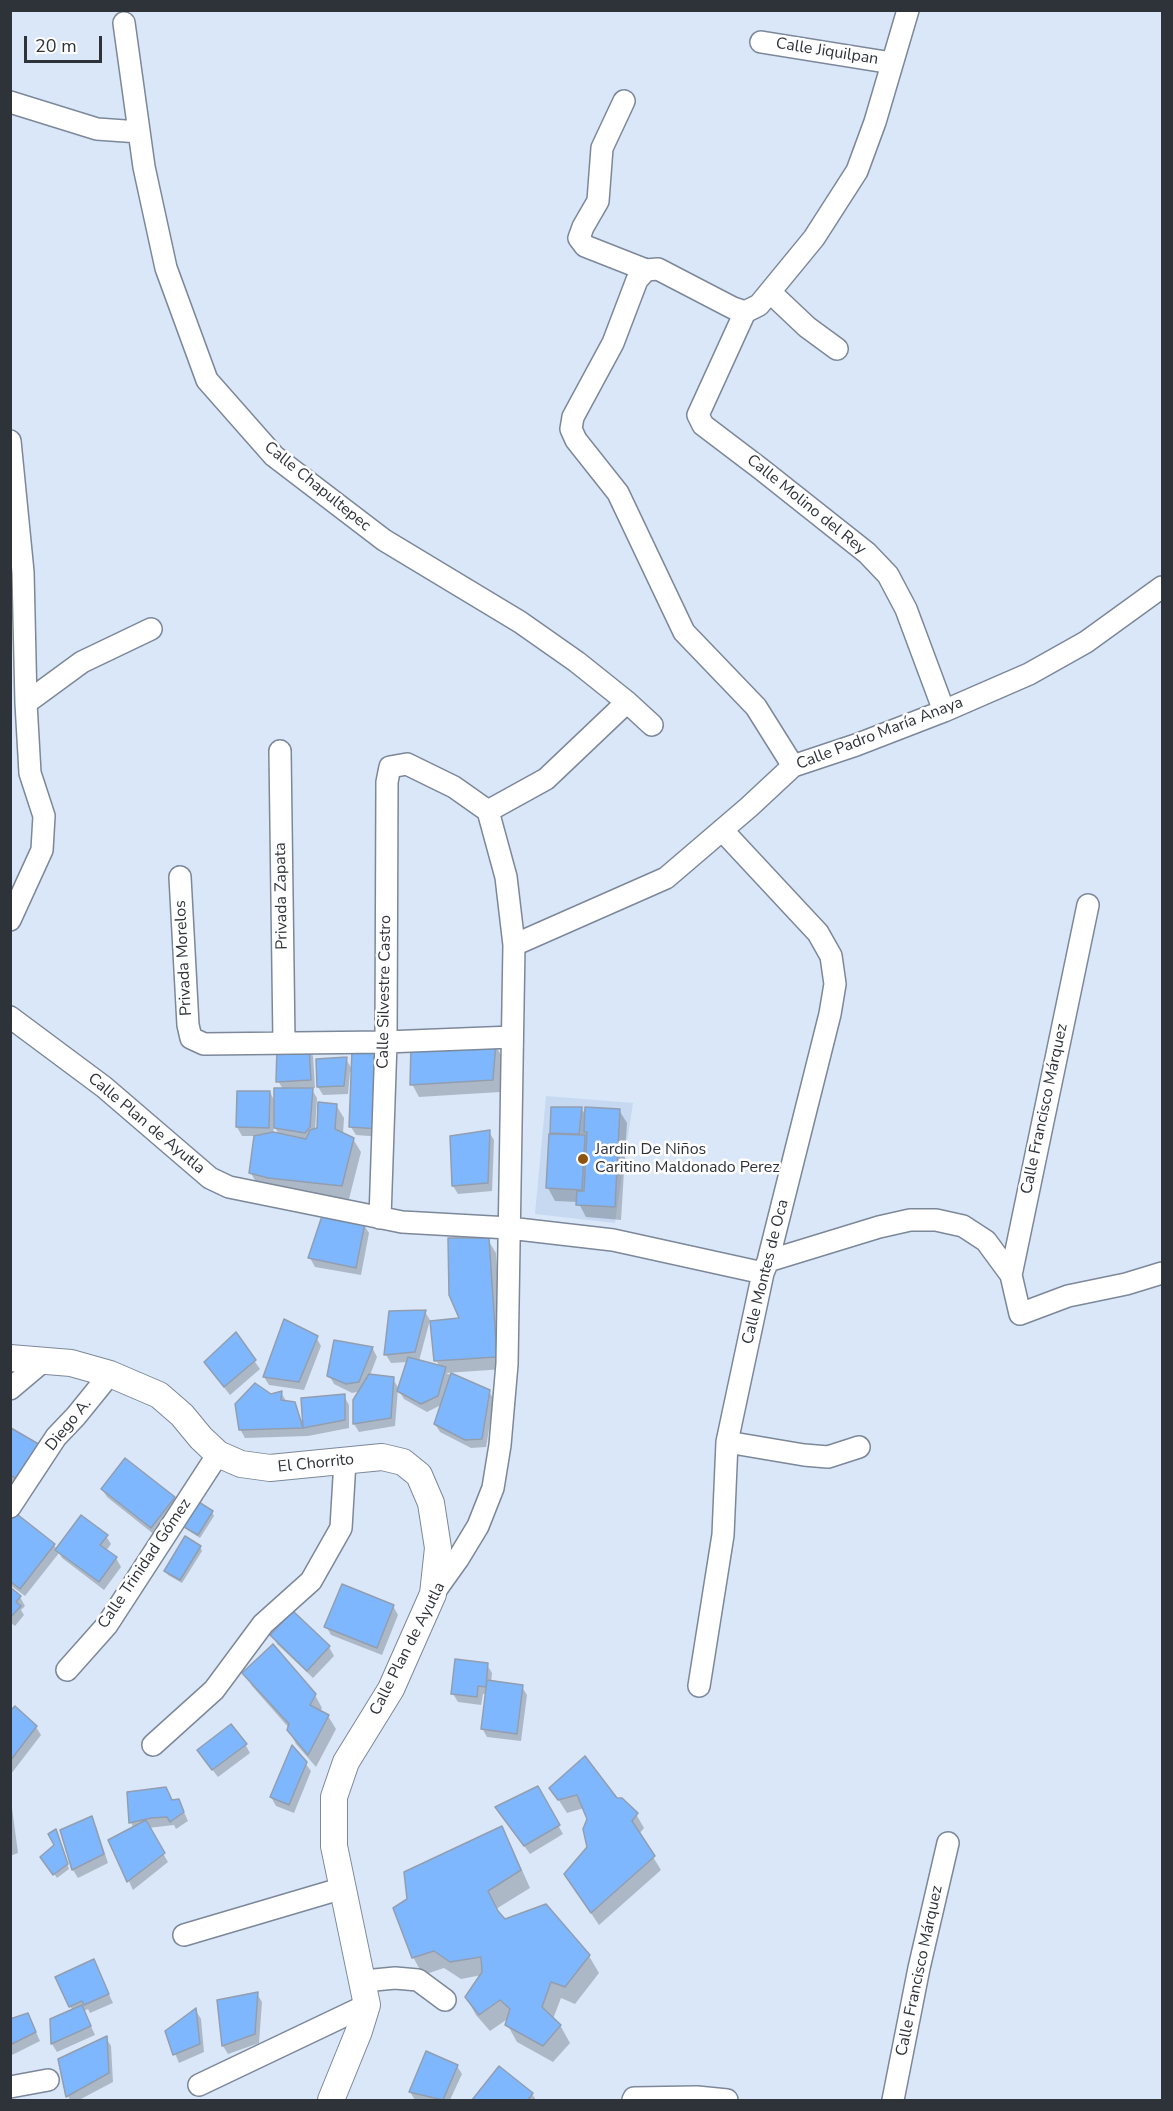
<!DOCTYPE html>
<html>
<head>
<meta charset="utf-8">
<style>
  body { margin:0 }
  #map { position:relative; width:1173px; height:2111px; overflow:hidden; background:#d9e7f9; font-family:"Nunito Sans",sans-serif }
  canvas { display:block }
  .frame { position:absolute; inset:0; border:12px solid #2e333a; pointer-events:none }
  .scale { position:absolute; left:24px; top:36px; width:78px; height:27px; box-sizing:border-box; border:3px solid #2e333a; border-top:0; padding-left:8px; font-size:18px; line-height:21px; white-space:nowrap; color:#2e333a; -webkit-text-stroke:4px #fff; paint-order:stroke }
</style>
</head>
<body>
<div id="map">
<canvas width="1173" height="2111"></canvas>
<div class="frame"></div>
<div class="scale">20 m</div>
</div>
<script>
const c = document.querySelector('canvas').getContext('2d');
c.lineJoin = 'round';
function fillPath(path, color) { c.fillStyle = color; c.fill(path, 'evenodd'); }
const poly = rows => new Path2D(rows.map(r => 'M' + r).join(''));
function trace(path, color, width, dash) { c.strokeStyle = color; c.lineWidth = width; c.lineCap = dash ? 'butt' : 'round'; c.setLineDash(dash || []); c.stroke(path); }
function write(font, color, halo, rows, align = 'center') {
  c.font = font + ' "Nunito Sans",sans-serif'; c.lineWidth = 5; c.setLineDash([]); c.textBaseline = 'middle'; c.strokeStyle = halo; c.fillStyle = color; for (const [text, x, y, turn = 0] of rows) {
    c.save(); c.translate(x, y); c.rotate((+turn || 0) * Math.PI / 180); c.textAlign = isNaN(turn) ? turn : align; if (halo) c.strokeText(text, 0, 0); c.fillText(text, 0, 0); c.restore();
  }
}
fillPath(poly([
  [546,1096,633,1103,615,1223,535,1214]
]), '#c7d9f0');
fillPath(poly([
  [495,1044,502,1057,500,1092,419,1097,412,1084],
  [308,1048,313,1056,315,1088,311,1088,317,1098,315,1130,318,1129,336,1105,344,1118,343,1134,353,1139,361,1152,349,1199,277,1191,258,1186,251,1173,256,1136,242,1136,237,1127,238,1092,270,1092,275,1102,283,1089,278,1081],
  [274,1125,279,1135,273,1134],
  [346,1059,353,1071,383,1137,356,1135,351,1127,353,1072,350,1072,348,1094,323,1095,318,1087],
  [552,1108,581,1108,586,1116,619,1110,627,1123,621,1220,586,1217,578,1202,555,1201,548,1188],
  [489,1132,494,1140,492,1191,458,1194,453,1186,452,1138],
  [364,1225,369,1233,361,1275,315,1267,310,1258],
  [488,1240,496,1253,504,1369,446,1373,489,1391,494,1400,486,1447,471,1448,440,1432,435,1424,441,1405,427,1412,404,1399,398,1389,395,1426,359,1432,354,1424,361,1391,352,1393,334,1384,329,1375,335,1342,373,1349,377,1357,370,1375,393,1379,399,1389,408,1362,391,1363,386,1355,391,1312,425,1312,430,1320,419,1361,440,1367,436,1360,461,1319],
  [236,1335,260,1369,230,1395,211,1371],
  [316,1337,321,1346,304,1390,269,1385,264,1377],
  [281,1392,286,1401,294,1403,303,1424,344,1396,349,1405,349,1428,308,1436,245,1438,240,1429,271,1396],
  [12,1430,27,1490,10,1480],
  [125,1460,174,1498,179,1507,156,1536,107,1497,102,1489],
  [212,1512,214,1516,200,1538,183,1527,181,1524],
  [10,1517,54,1545,57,1550,106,1536,111,1544,106,1551,116,1558,121,1567,104,1590,62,1558,59,1553,25,1596,10,1585],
  [200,1547,202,1551,182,1583,168,1575,166,1571],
  [10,1589,20,1597,25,1606,21,1610,24,1615,15,1626,10,1622],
  [393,1606,398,1615,382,1655,331,1635,326,1626],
  [293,1613,329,1647,334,1656,313,1678,277,1644,272,1635],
  [487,1665,492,1673,491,1683,522,1687,527,1695,521,1741,487,1737,482,1728,487,1694,483,1694,481,1705,458,1702,453,1694],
  [244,1673,315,1695,322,1708,320,1712,328,1716,336,1729,316,1767,296,1744,289,1730,289,1728,252,1686],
  [10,1713,36,1727,41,1735,11,1774],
  [245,1744,250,1753,218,1777,204,1759],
  [305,1763,311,1771,294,1813,276,1806,271,1797],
  [537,1788,563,1834,530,1854,502,1816],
  [551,1788,616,1799,636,1814,644,1828,639,1834,661,1870,599,1925,574,1888,589,1847,589,1819,584,1808,567,1813],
  [10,1793,18,1853,10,1856],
  [128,1793,172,1801,183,1810,188,1821,176,1829,174,1825,148,1828,168,1862,133,1890,110,1841,134,1828,131,1823],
  [91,1818,96,1826,108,1863,78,1878,73,1870,62,1831],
  [502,1828,511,1845,530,1888,496,1909,504,1920,589,1956,599,1973,575,2004,561,1998,553,2019,560,2025,570,2043,553,2062,517,2042,507,2024,509,2018,490,2031,476,2015,466,1997,482,1975,461,1979,444,1968,423,1975,413,1957],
  [58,1835,69,1869,57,1878,45,1861,56,1845],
  [98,1970,113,2003,90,2013,88,2009,84,2011,95,2035,57,2052,52,2044,51,2020,73,2011,70,2006],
  [257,1994,262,2002,259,2043,228,2054,223,2046],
  [196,2011,201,2019,204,2052,179,2063,166,2032],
  [10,2021,32,2023,40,2041,10,2056],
  [106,2038,111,2046,113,2082,79,2100,70,2100,68,2096],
  [457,2066,462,2074,450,2100,415,2100,410,2092],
  [499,2068,532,2094,536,2100,474,2100]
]), '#0003');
const building = poly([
  [496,1042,493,1080,410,1085,411,1045,496,1042],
  [309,1046,311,1080,276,1082,277,1047,309,1046],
  [352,1050,380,1052,379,1129,349,1127,352,1050],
  [347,1057,344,1086,317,1087,316,1059,347,1057],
  [274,1088,313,1088,310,1127,305,1133,274,1128,274,1088],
  [237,1091,270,1091,269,1128,236,1127,237,1091],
  [318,1102,337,1104,335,1129,354,1138,342,1186,268,1178,249,1173,254,1136,273,1132,306,1139,310,1130,317,1128,318,1102],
  [551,1107,582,1107,579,1134,550,1133,551,1107],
  [585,1107,620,1109,615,1207,576,1205,577,1191,584,1191,587,1132,584,1132,585,1107],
  [490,1130,488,1183,452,1186,450,1136,490,1130],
  [549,1134,585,1135,582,1190,546,1188,549,1134],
  [323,1213,365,1223,356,1268,308,1258,323,1213],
  [448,1238,489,1238,497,1357,434,1361,430,1321,459,1318,449,1295,448,1238],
  [426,1310,415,1352,384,1355,389,1311,426,1310],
  [284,1319,318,1336,299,1382,263,1377,284,1319],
  [236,1332,256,1360,224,1387,204,1362,236,1332],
  [334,1340,373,1347,359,1382,346,1384,327,1376,334,1340],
  [408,1357,446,1367,438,1396,421,1404,397,1391,408,1357],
  [451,1373,490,1390,482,1439,465,1440,434,1424,451,1373],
  [369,1374,394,1377,391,1418,353,1424,353,1400,369,1374],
  [255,1383,271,1394,282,1391,281,1400,295,1402,303,1428,239,1430,235,1404,255,1383],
  [345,1394,345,1420,303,1428,301,1398,345,1394],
  [11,1428,42,1446,22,1482,10,1475,11,1428],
  [125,1458,175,1497,151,1528,101,1489,125,1458],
  [194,1499,213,1511,198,1535,179,1524,194,1499],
  [13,1511,55,1544,20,1589,10,1581,10,1514,13,1511],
  [81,1515,108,1535,100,1545,117,1557,99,1582,55,1550,81,1515],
  [185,1536,201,1546,180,1580,164,1571,185,1536],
  [342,1584,394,1605,377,1648,324,1627,342,1584],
  [10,1587,21,1596,16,1602,21,1606,10,1618,10,1587],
  [293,1611,330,1646,307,1671,270,1635,293,1611],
  [273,1644,316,1694,310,1705,329,1715,308,1755,287,1730,289,1724,242,1673,273,1644],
  [455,1659,488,1663,486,1687,478,1686,477,1697,451,1694,455,1659],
  [487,1680,523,1685,517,1734,481,1729,487,1680],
  [15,1706,37,1726,10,1761,10,1711,15,1706],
  [231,1724,247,1744,212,1770,197,1750,231,1724],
  [292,1745,307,1762,289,1805,270,1797,292,1745],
  [585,1756,617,1798,622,1798,638,1813,632,1821,655,1856,591,1913,564,1874,587,1847,583,1829,587,1819,577,1795,558,1800,549,1788,585,1756],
  [538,1786,560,1825,524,1846,495,1807,538,1786],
  [166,1787,172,1800,179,1799,184,1812,170,1822,167,1817,151,1818,129,1823,127,1792,166,1787],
  [92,1816,104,1854,72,1870,60,1830,92,1816],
  [146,1820,165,1853,127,1882,108,1840,146,1820],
  [502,1826,521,1870,488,1891,498,1911,505,1919,546,1904,590,1955,565,1987,551,1982,542,2007,561,2025,543,2046,505,2025,510,2009,500,2000,479,2015,465,1997,482,1972,481,1957,450,1962,434,1951,412,1958,393,1908,407,1899,404,1872,502,1826],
  [56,1829,68,1864,53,1875,40,1857,54,1845,48,1834,56,1829],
  [94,1959,109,1994,84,2005,82,2001,69,2007,55,1977,94,1959],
  [258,1992,255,2034,222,2046,217,2000,258,1992],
  [82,2005,91,2026,51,2044,50,2019,82,2005],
  [196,2008,200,2044,173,2055,165,2031,196,2008],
  [28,2013,36,2032,10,2045,10,2019,28,2013],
  [107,2036,109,2073,66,2097,58,2059,107,2036],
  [426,2051,458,2065,443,2100,409,2092,426,2051],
  [499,2066,533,2093,528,2100,472,2100,499,2066]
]);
fillPath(building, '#7eb7fe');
trace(building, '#929eaf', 1.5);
const minor = poly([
  [124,23,144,167,166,268,207,380,274,456,384,540,520,622,577,662,627,702,652,725],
  [761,42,892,63],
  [624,101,602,148,598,201,583,227,579,238,585,246,646,270,658,269,733,308,745,312],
  [10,102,97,129,139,132],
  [646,270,637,280,613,343,573,417,571,429,576,440,618,493,684,632,756,707,793,766],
  [770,292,807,327,837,349],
  [745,312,698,415,703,425,761,469,867,553,888,575,906,609,944,711],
  [745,312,759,305,814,238,857,171,875,122,908,10],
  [10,441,23,572,26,703,30,773,44,816,42,850,10,920],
  [26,703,82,662,151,629],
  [280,751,284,1042],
  [488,811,546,779,627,702],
  [180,877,188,1025,191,1038,204,1044,386,1042,512,1037],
  [1088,905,1011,1275,1020,1314,1068,1296,1126,1284,1162,1273],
  [514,945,666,878,749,807,793,766,856,745,944,711,1029,674,1086,642,1162,587],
  [10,1017,104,1087,210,1178,229,1187,402,1222,509,1228,613,1240,763,1273],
  [380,1218,386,1042,387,782,390,767,407,764,454,787,488,811,506,877,514,945,507,1364,500,1445,493,1488,478,1526,458,1559,433,1594],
  [768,1261,879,1227,910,1220,936,1220,963,1226,986,1241,1011,1275],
  [10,1389,42,1362],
  [727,1442,804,1455,828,1457,859,1447],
  [10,1507,56,1437,76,1416,110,1374],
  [67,1670,107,1625,218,1454],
  [699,1686,723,1535,727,1442,763,1273,768,1261,830,1014,835,984,831,956,818,933,722,830],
  [153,1745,214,1690,263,1624,311,1581,341,1528,345,1461],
  [184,1935,343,1888],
  [364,1981,395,1978,418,1980,445,2000],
  [199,2085,367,2005],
  [10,2087,48,2080],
  [633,2100,634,2098,697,2097,727,2100],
  [893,2100,919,1968,948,1843]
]);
const tertiary = poly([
  [10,1358,71,1363,110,1374,159,1395,182,1415,201,1438,218,1454,241,1464,270,1468,382,1457,403,1462,419,1475,431,1503,438,1548,433,1594,391,1689,346,1762,334,1797,334,1846,367,2005,359,2031,331,2100]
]);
trace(minor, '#7c8899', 24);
trace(tertiary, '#7c8899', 28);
trace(minor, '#fff', 21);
trace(tertiary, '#fff', 26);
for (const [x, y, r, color] of [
  [583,1159,6,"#8f5412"]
]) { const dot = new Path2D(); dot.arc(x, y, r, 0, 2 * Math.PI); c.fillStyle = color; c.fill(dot); trace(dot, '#fff', 2); }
write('16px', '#2e333a', '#fff', [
  ["Calle Jiquilpan",827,52,9],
  ["Calle Chapultepec",317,487,39],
  ["Calle Molino del Rey",806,505,39],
  ["Calle Padro María Anaya",880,734,-21],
  ["Privada Zapata",282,896,-91],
  ["Privada Morelos",184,958,-93],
  ["Calle Silvestre Castro",385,992,-89],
  ["Calle Francisco Márquez",1045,1109,-78],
  ["Calle Plan de Ayutla",146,1124,40],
  ["Calle Montes de Oca",766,1272,-76],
  ["Diego A.",69,1425,-51],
  ["El Chorrito",316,1464,-6],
  ["Calle Trinidad Gómez",145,1564,-56],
  ["Calle Plan de Ayutla",408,1649,-63],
  ["Calle Francisco Márquez",920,1971,-78]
]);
write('16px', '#2e333a', '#fff', [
  ["Jardin De Niños",595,1150],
  ["Caritino Maldonado Perez",595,1168]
], 'left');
</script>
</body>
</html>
